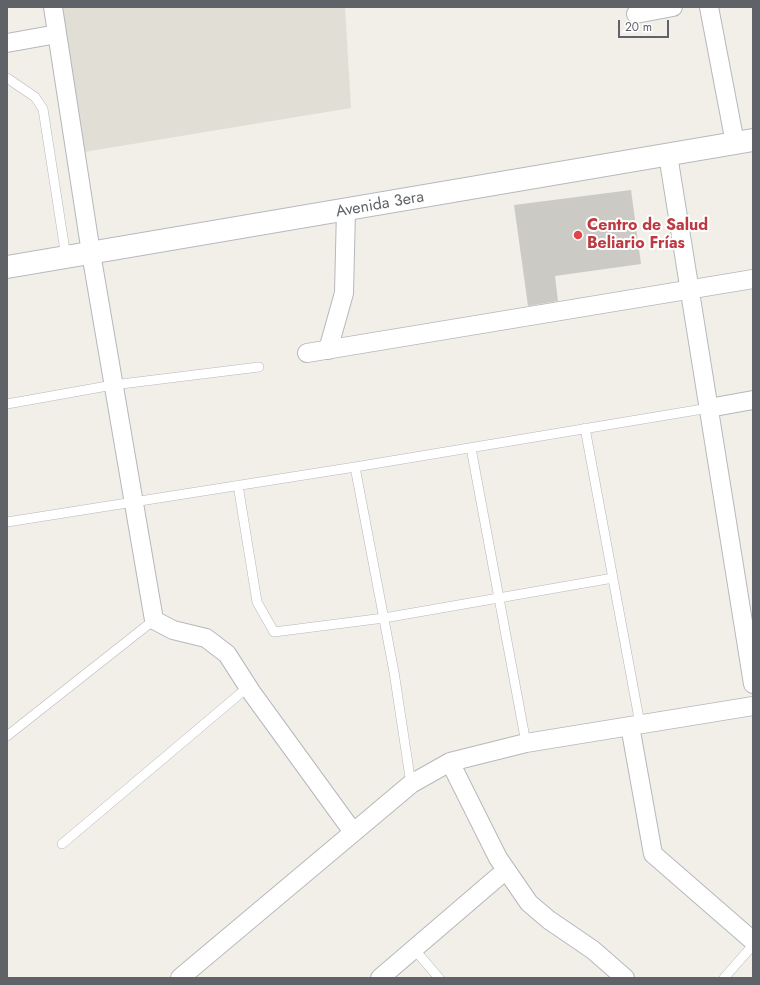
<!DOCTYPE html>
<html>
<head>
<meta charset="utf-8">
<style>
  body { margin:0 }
  #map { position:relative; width:760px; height:985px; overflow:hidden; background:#f1efe8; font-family:Jost,sans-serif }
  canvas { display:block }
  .frame { position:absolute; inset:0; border:8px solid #5f6368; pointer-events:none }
  .scale { position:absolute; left:618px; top:20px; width:51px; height:18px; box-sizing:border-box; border:2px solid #5f6368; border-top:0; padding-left:5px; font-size:12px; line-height:14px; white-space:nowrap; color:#5f6368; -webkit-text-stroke:3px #fff; paint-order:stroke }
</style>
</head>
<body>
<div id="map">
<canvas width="760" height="985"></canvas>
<div class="frame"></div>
<div class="scale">20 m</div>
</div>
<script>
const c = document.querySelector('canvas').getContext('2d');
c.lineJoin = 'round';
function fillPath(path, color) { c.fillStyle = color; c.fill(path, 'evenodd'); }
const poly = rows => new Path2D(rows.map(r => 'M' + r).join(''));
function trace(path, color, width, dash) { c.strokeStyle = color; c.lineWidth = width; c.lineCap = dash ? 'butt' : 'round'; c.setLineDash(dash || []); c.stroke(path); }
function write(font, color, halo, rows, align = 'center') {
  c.font = font + ' Jost,sans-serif'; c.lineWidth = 4; c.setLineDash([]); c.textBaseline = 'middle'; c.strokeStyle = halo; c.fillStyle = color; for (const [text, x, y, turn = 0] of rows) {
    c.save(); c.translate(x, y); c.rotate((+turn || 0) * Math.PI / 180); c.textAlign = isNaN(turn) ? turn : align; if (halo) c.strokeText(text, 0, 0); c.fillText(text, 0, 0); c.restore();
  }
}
fillPath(poly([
  [61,7,345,7,351,108,84,152]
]), '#e1ded6');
fillPath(poly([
  [631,190,641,264,555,276,558,301,528,306,514,205]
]), '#cccac5');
const lane = poly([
  [7,78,35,97,43,109,66,257],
  [7,404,113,385,259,367],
  [585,428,640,724],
  [471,448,526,743],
  [355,467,394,672,411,784],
  [238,485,257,602,274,632,384,618,613,578],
  [7,522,355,467,709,408],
  [7,736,154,620],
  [62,844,248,687],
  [414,949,439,978],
  [724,978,753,945]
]);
const street = poly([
  [53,7,91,253,154,620,173,630,206,638,227,654,252,693,353,832],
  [673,7,636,14,673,7],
  [709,7,735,143],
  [7,43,57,34],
  [668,155,753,684],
  [328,350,344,293,346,210],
  [307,353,753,279],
  [709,408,753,400],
  [630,726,653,854,753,941],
  [450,762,498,858,529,903,549,920,593,950,625,978],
  [180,978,411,784,450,762,526,743,753,706],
  [380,978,506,870]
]);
const secondary = poly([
  [7,267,753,140]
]);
trace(lane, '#b5b8bc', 10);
trace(street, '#b5b8bc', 20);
trace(secondary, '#b6babf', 24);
trace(lane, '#fff', 9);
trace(street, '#fff', 18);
trace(secondary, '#fff', 22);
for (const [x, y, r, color] of [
  [578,235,5,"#e0444e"]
]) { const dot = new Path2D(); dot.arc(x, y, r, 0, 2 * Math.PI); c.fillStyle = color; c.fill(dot); trace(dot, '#fff', 1.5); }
write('16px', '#5f6368', '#fff', [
  ["Avenida 3era",380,205,-10]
]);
write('bold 16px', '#be3a42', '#fff', [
  ["Centro de Salud",587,226],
  ["Beliario Frías",587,244]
], 'left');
</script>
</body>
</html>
